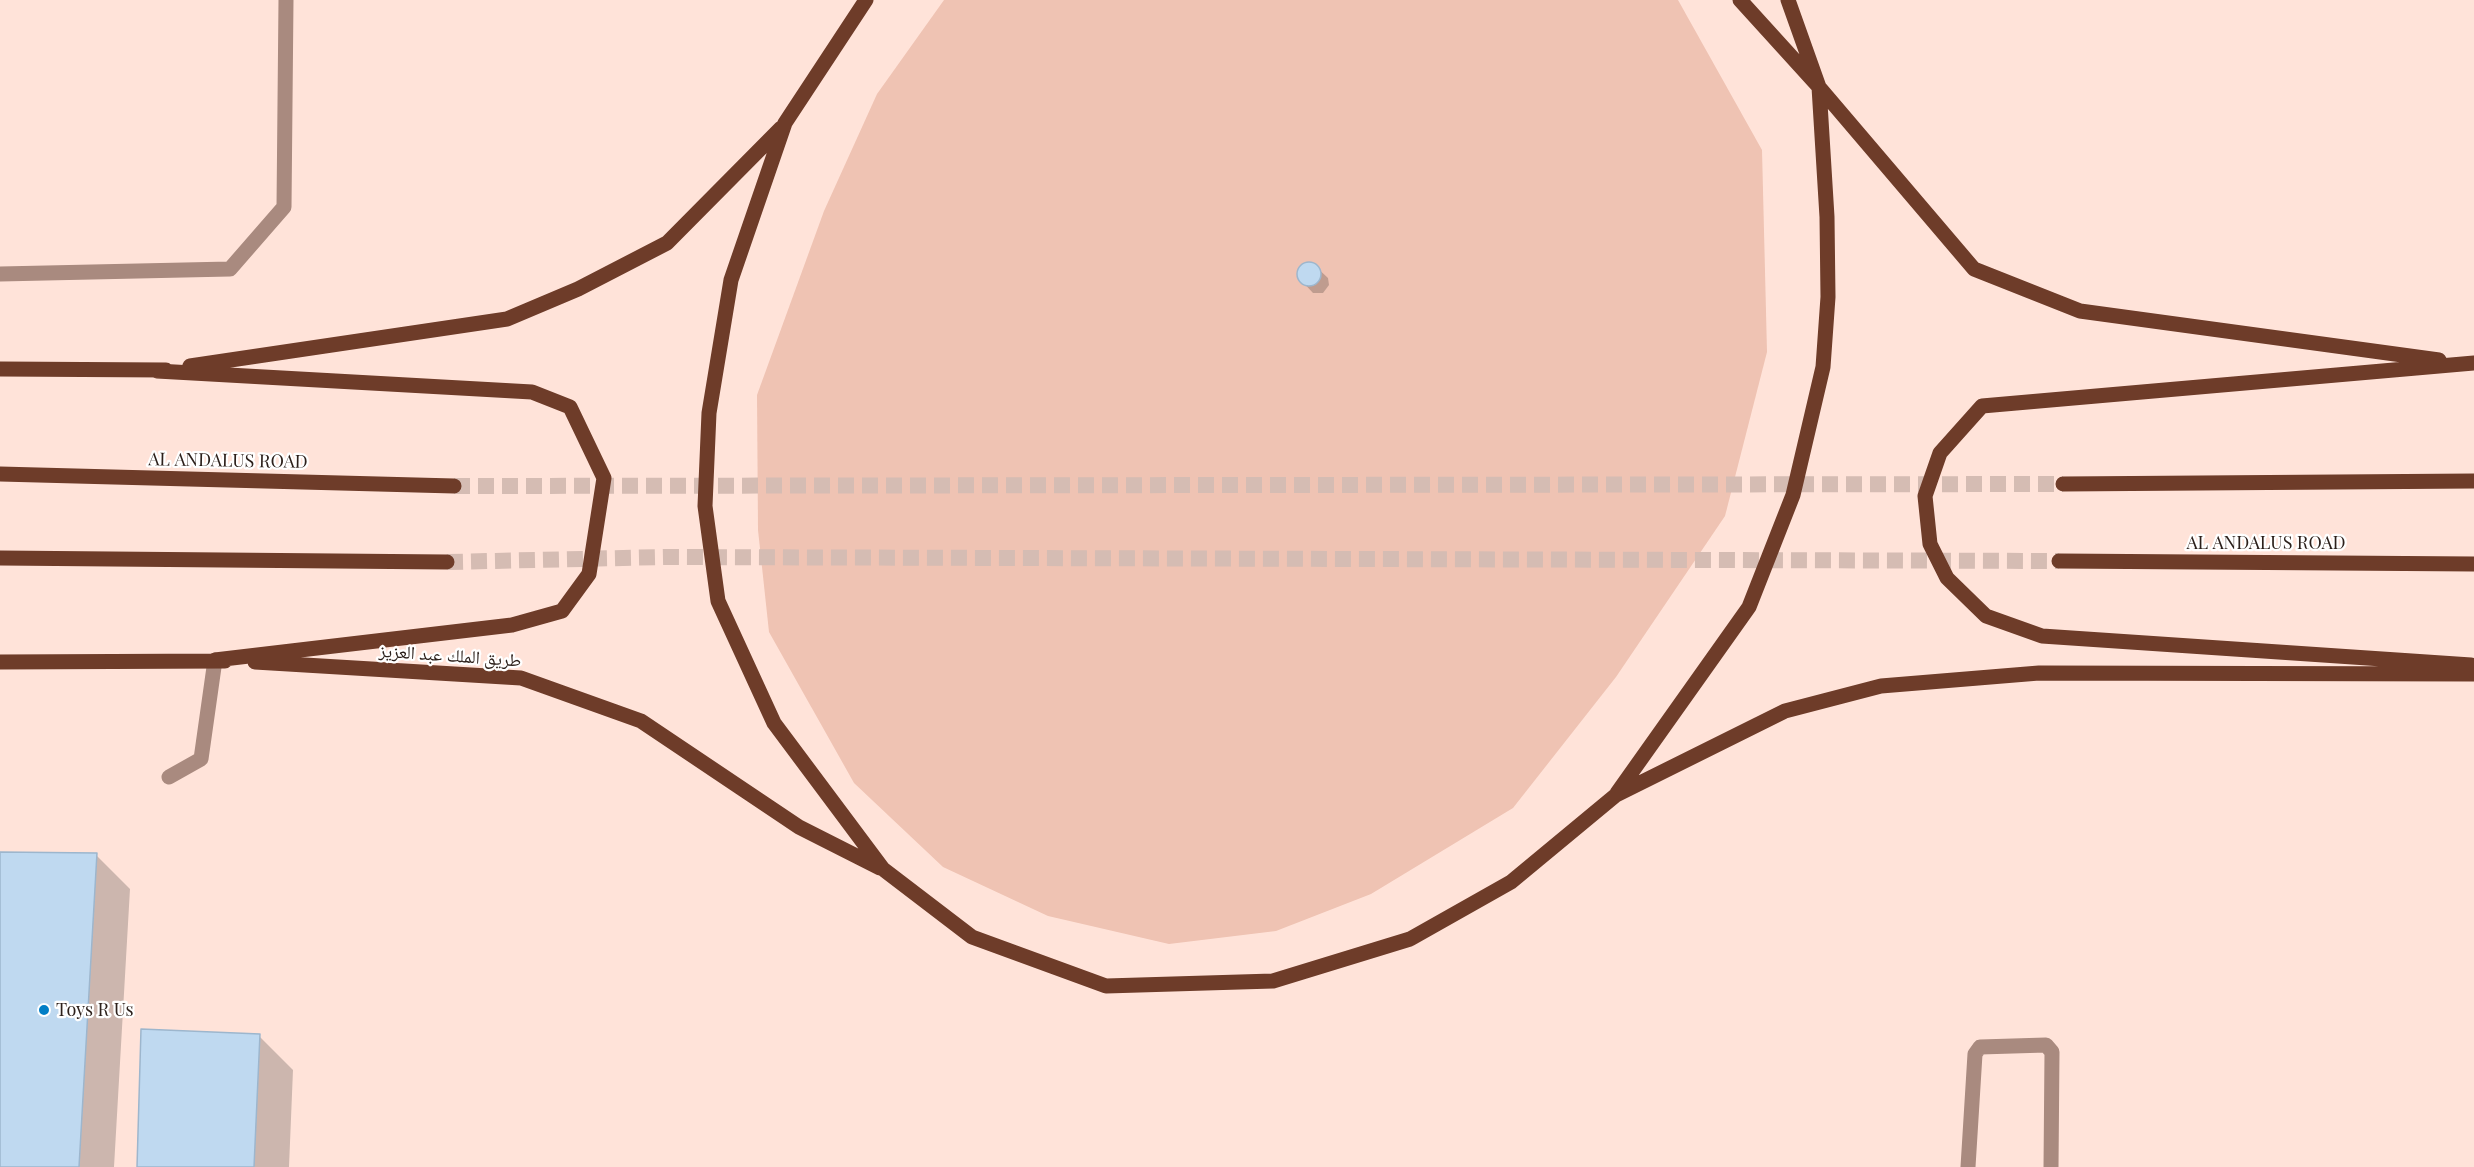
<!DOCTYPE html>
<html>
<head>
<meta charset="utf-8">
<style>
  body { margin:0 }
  canvas { display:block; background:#ffe3d9 }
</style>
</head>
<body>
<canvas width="2474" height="1167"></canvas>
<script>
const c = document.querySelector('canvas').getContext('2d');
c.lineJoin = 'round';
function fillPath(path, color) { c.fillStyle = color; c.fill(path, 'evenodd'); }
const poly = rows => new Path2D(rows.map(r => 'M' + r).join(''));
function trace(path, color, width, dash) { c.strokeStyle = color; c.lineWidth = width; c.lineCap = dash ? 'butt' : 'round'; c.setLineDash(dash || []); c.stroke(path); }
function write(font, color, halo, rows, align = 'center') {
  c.font = font + ' "Playfair Display","Noto Naskh Arabic",serif'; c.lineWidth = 4.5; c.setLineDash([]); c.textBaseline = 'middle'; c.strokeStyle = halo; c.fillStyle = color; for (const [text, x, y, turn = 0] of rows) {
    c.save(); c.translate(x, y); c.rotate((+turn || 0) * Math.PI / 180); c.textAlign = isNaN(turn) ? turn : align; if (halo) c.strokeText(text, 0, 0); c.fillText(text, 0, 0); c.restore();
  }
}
fillPath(poly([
  [944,0,1678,0,1762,150,1767,352,1725,516,1616,677,1513,808,1371,894,1276,931,1169,944,1048,916,943,867,854,783,769,632,758,530,757,395,824,211,877,94]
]), '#efc3b3');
fillPath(poly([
  [1313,264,1328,278,1329,285,1323,293,1313,293,1299,278,1298,270,1303,265],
  [0,854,96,855,130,889,114,1167,0,1167],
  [259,1036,293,1070,289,1167,138,1167]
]), '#0003');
const building = poly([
  '1297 274a12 12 0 1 1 24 0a12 12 0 1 1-24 0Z',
  [0,852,97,853,79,1167,0,1167,0,852],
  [141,1029,260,1034,254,1167,137,1167,141,1029]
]);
fillPath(building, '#bfd9f0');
trace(building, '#9db6cd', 1.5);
trace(poly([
  [454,486,2063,484],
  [447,562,666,557,2059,561]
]), '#d5bcb3', 16, [16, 8]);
trace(poly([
  [0,274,230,269,284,207,286,0],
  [169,777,201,759,215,660],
  [1968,1167,1975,1054,1980,1047,2046,1045,2052,1052,2051,1167]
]), '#a98a7f', 15);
trace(poly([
  [866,0,785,123,731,280,709,413,705,506,718,601,774,723,883,869,972,937,1106,986,1273,981,1410,939,1511,882,1616,795,1785,711,1881,686,2039,673,2474,674],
  [1788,0,1819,87,1974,269,2080,311,2439,360],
  [190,366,507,319,578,289,667,243,781,128],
  [0,369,166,370],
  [157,371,532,392,570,407,604,478,589,574,562,611,512,625,215,660],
  [0,474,454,486],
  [2063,484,2474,481],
  [0,558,447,562],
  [2059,561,2474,564],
  [0,662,225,661],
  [255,662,521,678,641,721,799,827,880,868],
  [2471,665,2042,636,1986,616,1947,578,1930,544,1925,496,1940,453,1982,406,2474,363],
  [1617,793,1749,607,1793,495,1823,367,1828,297,1827,217,1819,87,1740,0]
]), '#6e3c29', 15);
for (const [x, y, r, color] of [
  [44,1010,6,"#007ec6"]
]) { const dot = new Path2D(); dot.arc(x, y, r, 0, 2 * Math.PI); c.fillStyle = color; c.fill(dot); trace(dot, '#fff', 2); }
write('18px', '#2c201b', '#fff', [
  ["AL ANDALUS ROAD",228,461,1],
  ["AL ANDALUS ROAD",2266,543],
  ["طريق الملك عبد العزيز",450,656,4]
]);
write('18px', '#2c201b', '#fff', [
  ["Toys R Us",56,1010]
], 'left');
</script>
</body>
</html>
